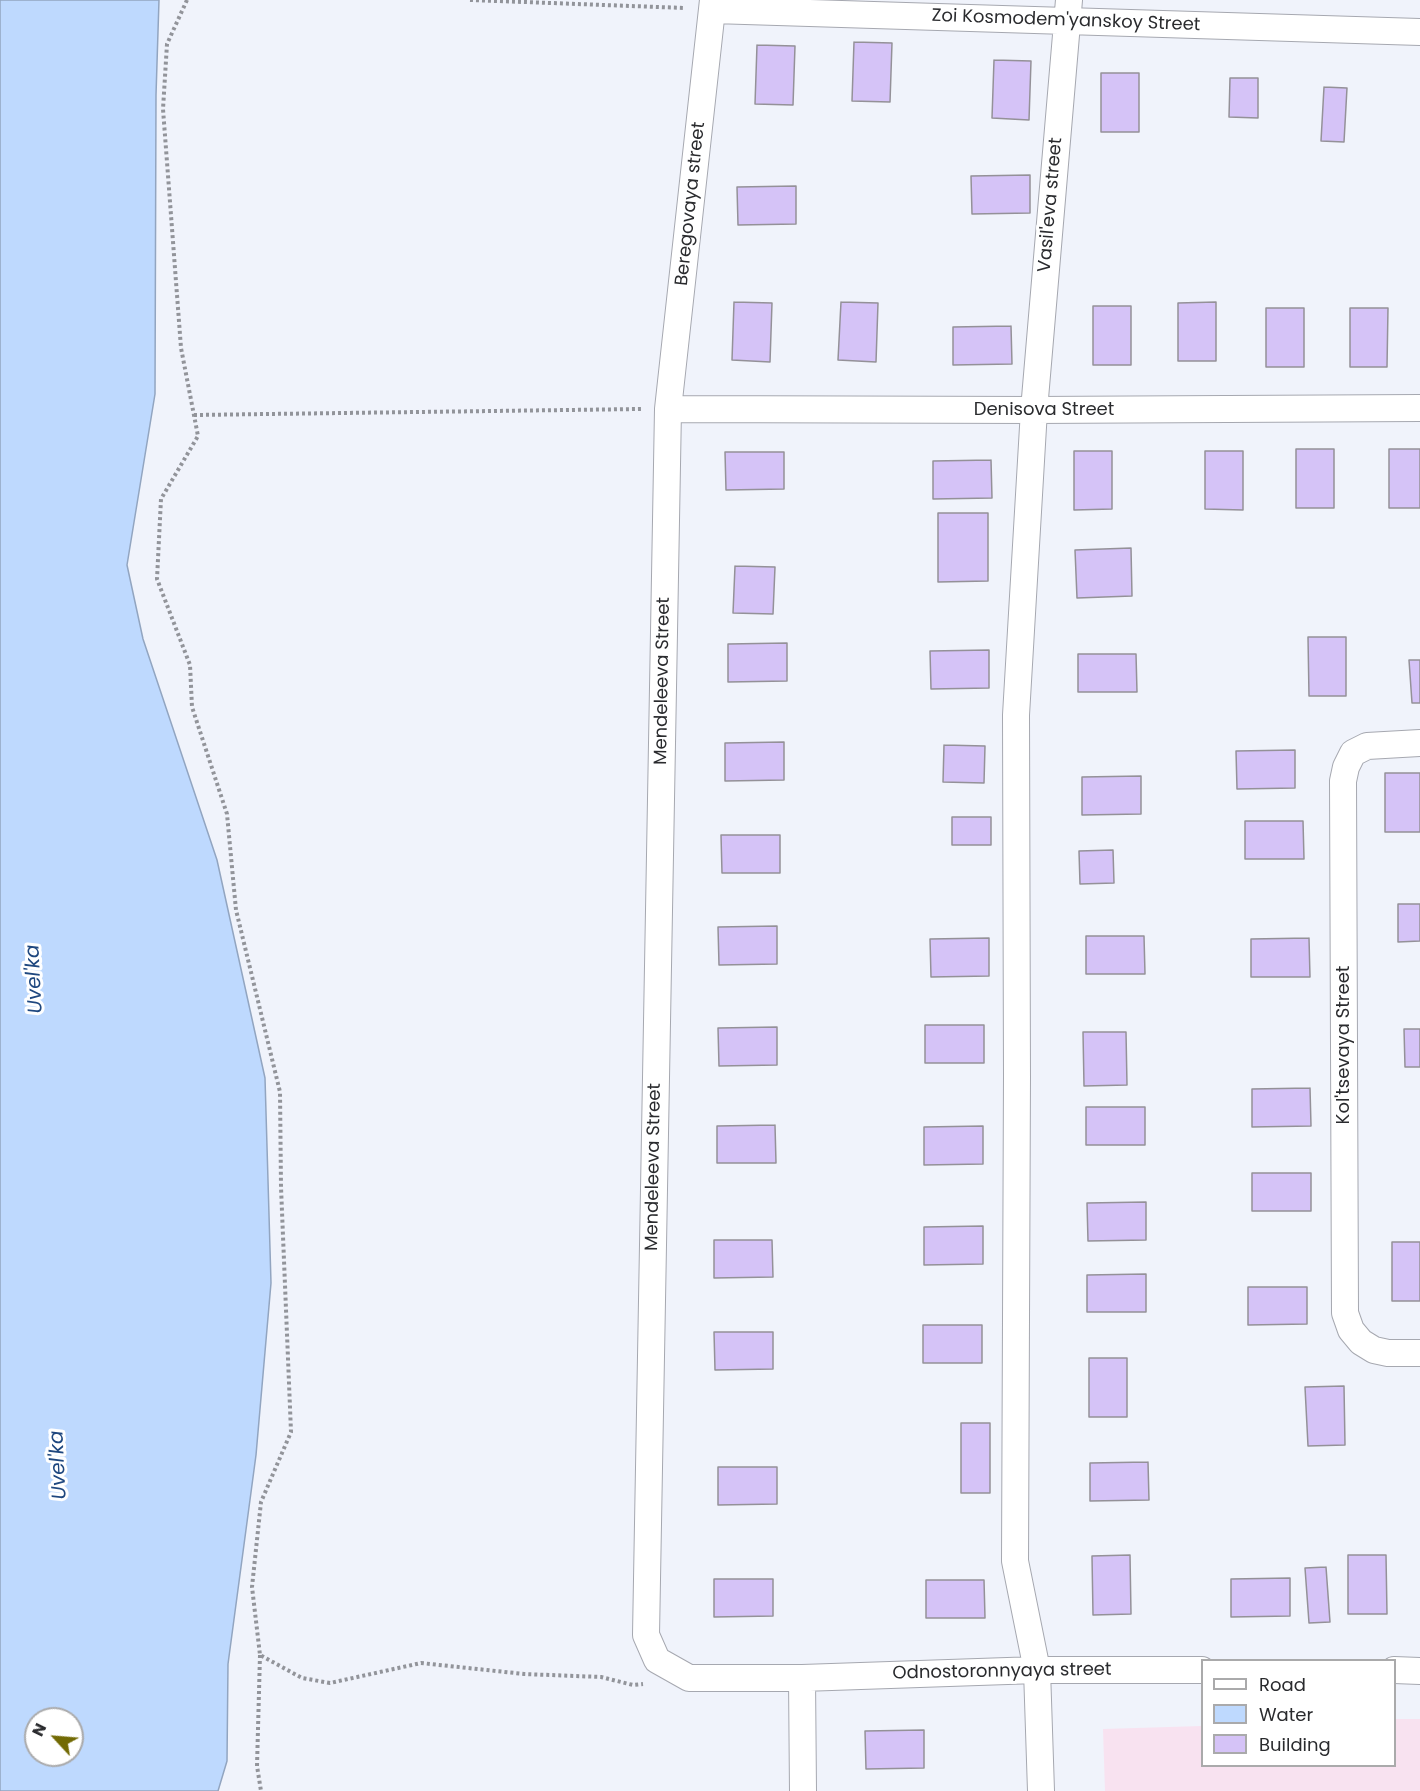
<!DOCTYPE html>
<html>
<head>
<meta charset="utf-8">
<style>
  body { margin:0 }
  #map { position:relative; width:1420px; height:1791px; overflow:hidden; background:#f0f3fb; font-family:Poppins,sans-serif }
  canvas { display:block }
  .legend { position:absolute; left:1201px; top:1659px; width:195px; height:108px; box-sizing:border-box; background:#fff; border:2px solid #aaaaab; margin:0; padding:8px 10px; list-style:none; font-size:18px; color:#2a2b2e }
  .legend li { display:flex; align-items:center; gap:12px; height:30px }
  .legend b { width:30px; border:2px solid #aaaaab }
  .north { position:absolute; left:24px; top:1707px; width:60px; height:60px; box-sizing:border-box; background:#fff; border:2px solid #aaaaab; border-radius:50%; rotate:296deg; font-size:16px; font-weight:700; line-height:24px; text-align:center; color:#2a2b2e }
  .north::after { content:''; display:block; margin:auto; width:21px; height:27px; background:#726a04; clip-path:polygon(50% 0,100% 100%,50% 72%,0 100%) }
</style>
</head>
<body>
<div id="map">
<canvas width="1420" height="1791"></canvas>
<ul class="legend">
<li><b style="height:8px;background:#fff"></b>Road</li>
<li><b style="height:16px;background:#bed9fe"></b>Water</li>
<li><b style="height:16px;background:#d5c3f7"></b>Building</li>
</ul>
<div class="north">N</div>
</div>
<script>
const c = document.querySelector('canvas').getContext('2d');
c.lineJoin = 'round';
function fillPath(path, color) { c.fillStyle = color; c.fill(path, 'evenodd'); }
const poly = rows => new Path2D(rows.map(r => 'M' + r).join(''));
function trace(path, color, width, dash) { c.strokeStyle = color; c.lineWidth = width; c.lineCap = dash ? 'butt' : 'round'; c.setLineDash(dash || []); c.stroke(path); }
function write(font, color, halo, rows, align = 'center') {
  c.font = font + ' Poppins,sans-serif'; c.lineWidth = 6; c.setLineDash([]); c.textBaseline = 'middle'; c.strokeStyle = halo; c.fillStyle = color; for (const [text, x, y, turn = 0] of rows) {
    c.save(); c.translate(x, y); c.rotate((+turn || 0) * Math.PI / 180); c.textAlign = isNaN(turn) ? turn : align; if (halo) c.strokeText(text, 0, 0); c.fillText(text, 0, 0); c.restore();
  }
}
fillPath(poly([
  [1395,1719,1420,1719,1420,1791,1105,1791,1103,1729,1202,1726,1202,1766,1394,1766]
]), '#f8e2f0');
const water = poly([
  [0,0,159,0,156,95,155,394,127,565,143,639,217,860,265,1078,271,1283,256,1455,228,1664,227,1761,218,1791,0,1791,0,0],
  [36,1719,72,1719,72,1755,36,1755,36,1719]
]);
fillPath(water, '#bed9fe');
trace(water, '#92a5c0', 1.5);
const building = poly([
  [854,42,892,43,890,102,852,101,854,42],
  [757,45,795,46,793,105,755,104,757,45],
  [994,60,1031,61,1029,120,992,118,994,60],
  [1101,73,1139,73,1139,132,1101,132,1101,73],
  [1230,78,1258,78,1258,118,1229,117,1230,78],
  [1324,87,1347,88,1344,142,1321,141,1324,87],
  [1030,175,1030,213,972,214,971,176,1030,175],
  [796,186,796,224,738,225,737,187,796,186],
  [734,302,772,303,770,362,732,360,734,302],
  [841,302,878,303,876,362,838,360,841,302],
  [1216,302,1216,361,1178,361,1178,303,1216,302],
  [1093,306,1131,306,1131,365,1093,365,1093,306],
  [1266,308,1304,308,1304,367,1266,367,1266,308],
  [1350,308,1388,308,1387,367,1350,367,1350,308],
  [1011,326,1012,364,953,365,953,327,1011,326],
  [1296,449,1334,449,1334,508,1296,508,1296,449],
  [1389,449,1420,449,1420,508,1389,508,1389,449],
  [1074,451,1112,451,1112,509,1074,510,1074,451],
  [1205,451,1243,451,1243,510,1205,509,1205,451],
  [725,452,784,452,784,489,726,490,725,452],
  [991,460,992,498,933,499,933,461,991,460],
  [938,513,988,513,988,581,938,582,938,513],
  [1131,548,1132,596,1077,598,1075,550,1131,548],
  [735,566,775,567,773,614,733,613,735,566],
  [1308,637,1346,637,1346,696,1309,696,1308,637],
  [787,643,787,681,728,682,728,644,787,643],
  [989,650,989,688,931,689,930,651,989,650],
  [1078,654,1136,654,1137,692,1078,692,1078,654],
  [1409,660,1420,660,1420,703,1412,703,1409,660],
  [784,742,784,780,725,781,725,743,784,742],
  [944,745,985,746,984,783,943,782,944,745],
  [1295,750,1295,788,1237,789,1236,751,1295,750],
  [1385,773,1420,773,1420,832,1385,832,1385,773],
  [1141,776,1141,814,1082,815,1082,777,1141,776],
  [952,817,991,817,991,845,952,845,952,817],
  [1245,821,1303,821,1304,859,1245,859,1245,821],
  [721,835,780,835,780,873,722,873,721,835],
  [1113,850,1114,883,1080,884,1079,851,1113,850],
  [1398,904,1420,904,1420,941,1398,942,1398,904],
  [777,926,777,964,719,965,718,927,777,926],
  [1086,936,1144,936,1145,974,1086,974,1086,936],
  [989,938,989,976,931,977,930,939,989,938],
  [1309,938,1310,977,1251,977,1251,939,1309,938],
  [925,1025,984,1025,984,1063,925,1063,925,1025],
  [777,1027,777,1065,719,1066,718,1028,777,1027],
  [1404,1029,1420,1029,1420,1067,1405,1067,1404,1029],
  [1083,1032,1126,1032,1127,1085,1084,1086,1083,1032],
  [1310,1088,1311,1126,1252,1127,1252,1089,1310,1088],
  [1086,1107,1145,1107,1145,1145,1086,1145,1086,1107],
  [775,1125,776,1163,717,1163,717,1126,775,1125],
  [983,1126,983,1164,924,1165,924,1127,983,1126],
  [1252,1173,1311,1173,1311,1211,1252,1211,1252,1173],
  [1146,1202,1146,1240,1088,1241,1087,1203,1146,1202],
  [983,1226,983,1264,924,1265,924,1227,983,1226],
  [714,1240,772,1240,773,1277,714,1278,714,1240],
  [1392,1242,1420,1242,1420,1301,1392,1301,1392,1242],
  [1146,1274,1146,1312,1087,1312,1087,1275,1146,1274],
  [1248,1287,1307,1287,1307,1324,1248,1325,1248,1287],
  [923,1325,982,1325,982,1363,923,1363,923,1325],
  [714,1332,773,1332,773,1369,715,1370,714,1332],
  [1089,1358,1127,1358,1127,1417,1089,1417,1089,1358],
  [1344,1386,1345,1445,1308,1446,1305,1387,1344,1386],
  [961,1423,990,1423,990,1493,961,1493,961,1423],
  [1148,1462,1149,1500,1090,1501,1090,1463,1148,1462],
  [718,1467,777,1467,777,1504,718,1505,718,1467],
  [1130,1555,1131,1614,1093,1615,1092,1556,1130,1555],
  [1348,1555,1386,1555,1387,1614,1348,1614,1348,1555],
  [1326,1567,1330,1622,1309,1623,1305,1568,1326,1567],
  [1290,1578,1290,1616,1231,1617,1231,1579,1290,1578],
  [714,1579,773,1579,773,1616,714,1617,714,1579],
  [926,1580,984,1580,985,1618,926,1618,926,1580],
  [924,1730,924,1768,866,1769,865,1731,924,1730]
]);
fillPath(building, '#d5c3f7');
trace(building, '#949198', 1.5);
const street = poly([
  [713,0,668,409,646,1635,657,1660,689,1678,802,1678,803,1791],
  [713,10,1420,32],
  [668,409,1034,410,1420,408],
  [1420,743,1367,746,1353,753,1346,767,1343,781,1345,1313,1351,1330,1361,1342,1374,1350,1388,1353,1420,1353],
  [1394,1670,1420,1671],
  [802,1678,1037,1670,1202,1670],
  [1041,1791,1037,1670,1015,1561,1017,1076,1016,715,1034,410,1069,0]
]);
trace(street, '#a6a8b0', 28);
trace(poly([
  [187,0,167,44,163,109,181,348,198,436,161,499,157,579,190,665,192,707,227,814,236,910,280,1092,281,1187,291,1432,261,1502,252,1587,260,1655,302,1678,330,1683,421,1663,524,1674,601,1677,633,1685,643,1684],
  [470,0,685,8],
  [194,415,641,409],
  [260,1655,257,1766,261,1791]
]), '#92949a', 4, [3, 3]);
trace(street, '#fff', 26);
write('18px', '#2a2b2e', '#fff', [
  ["Zoi Kosmodem'yanskoy Street",1066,21,2],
  ["Beregovaya street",691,204,-84],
  ["Vasil'eva street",1051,205,-85],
  ["Denisova Street",1044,410],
  ["Mendeleeva Street",663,681,-89],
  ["Kol'tsevaya Street",1344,1045,-90],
  ["Mendeleeva Street",654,1167,-89],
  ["Odnostoronnyaya street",1002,1672,-1]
]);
write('italic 20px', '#1e477f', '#fff', [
  ["Uvel'ka",35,979,-93],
  ["Uvel'ka",59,1465,-93]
]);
</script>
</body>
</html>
